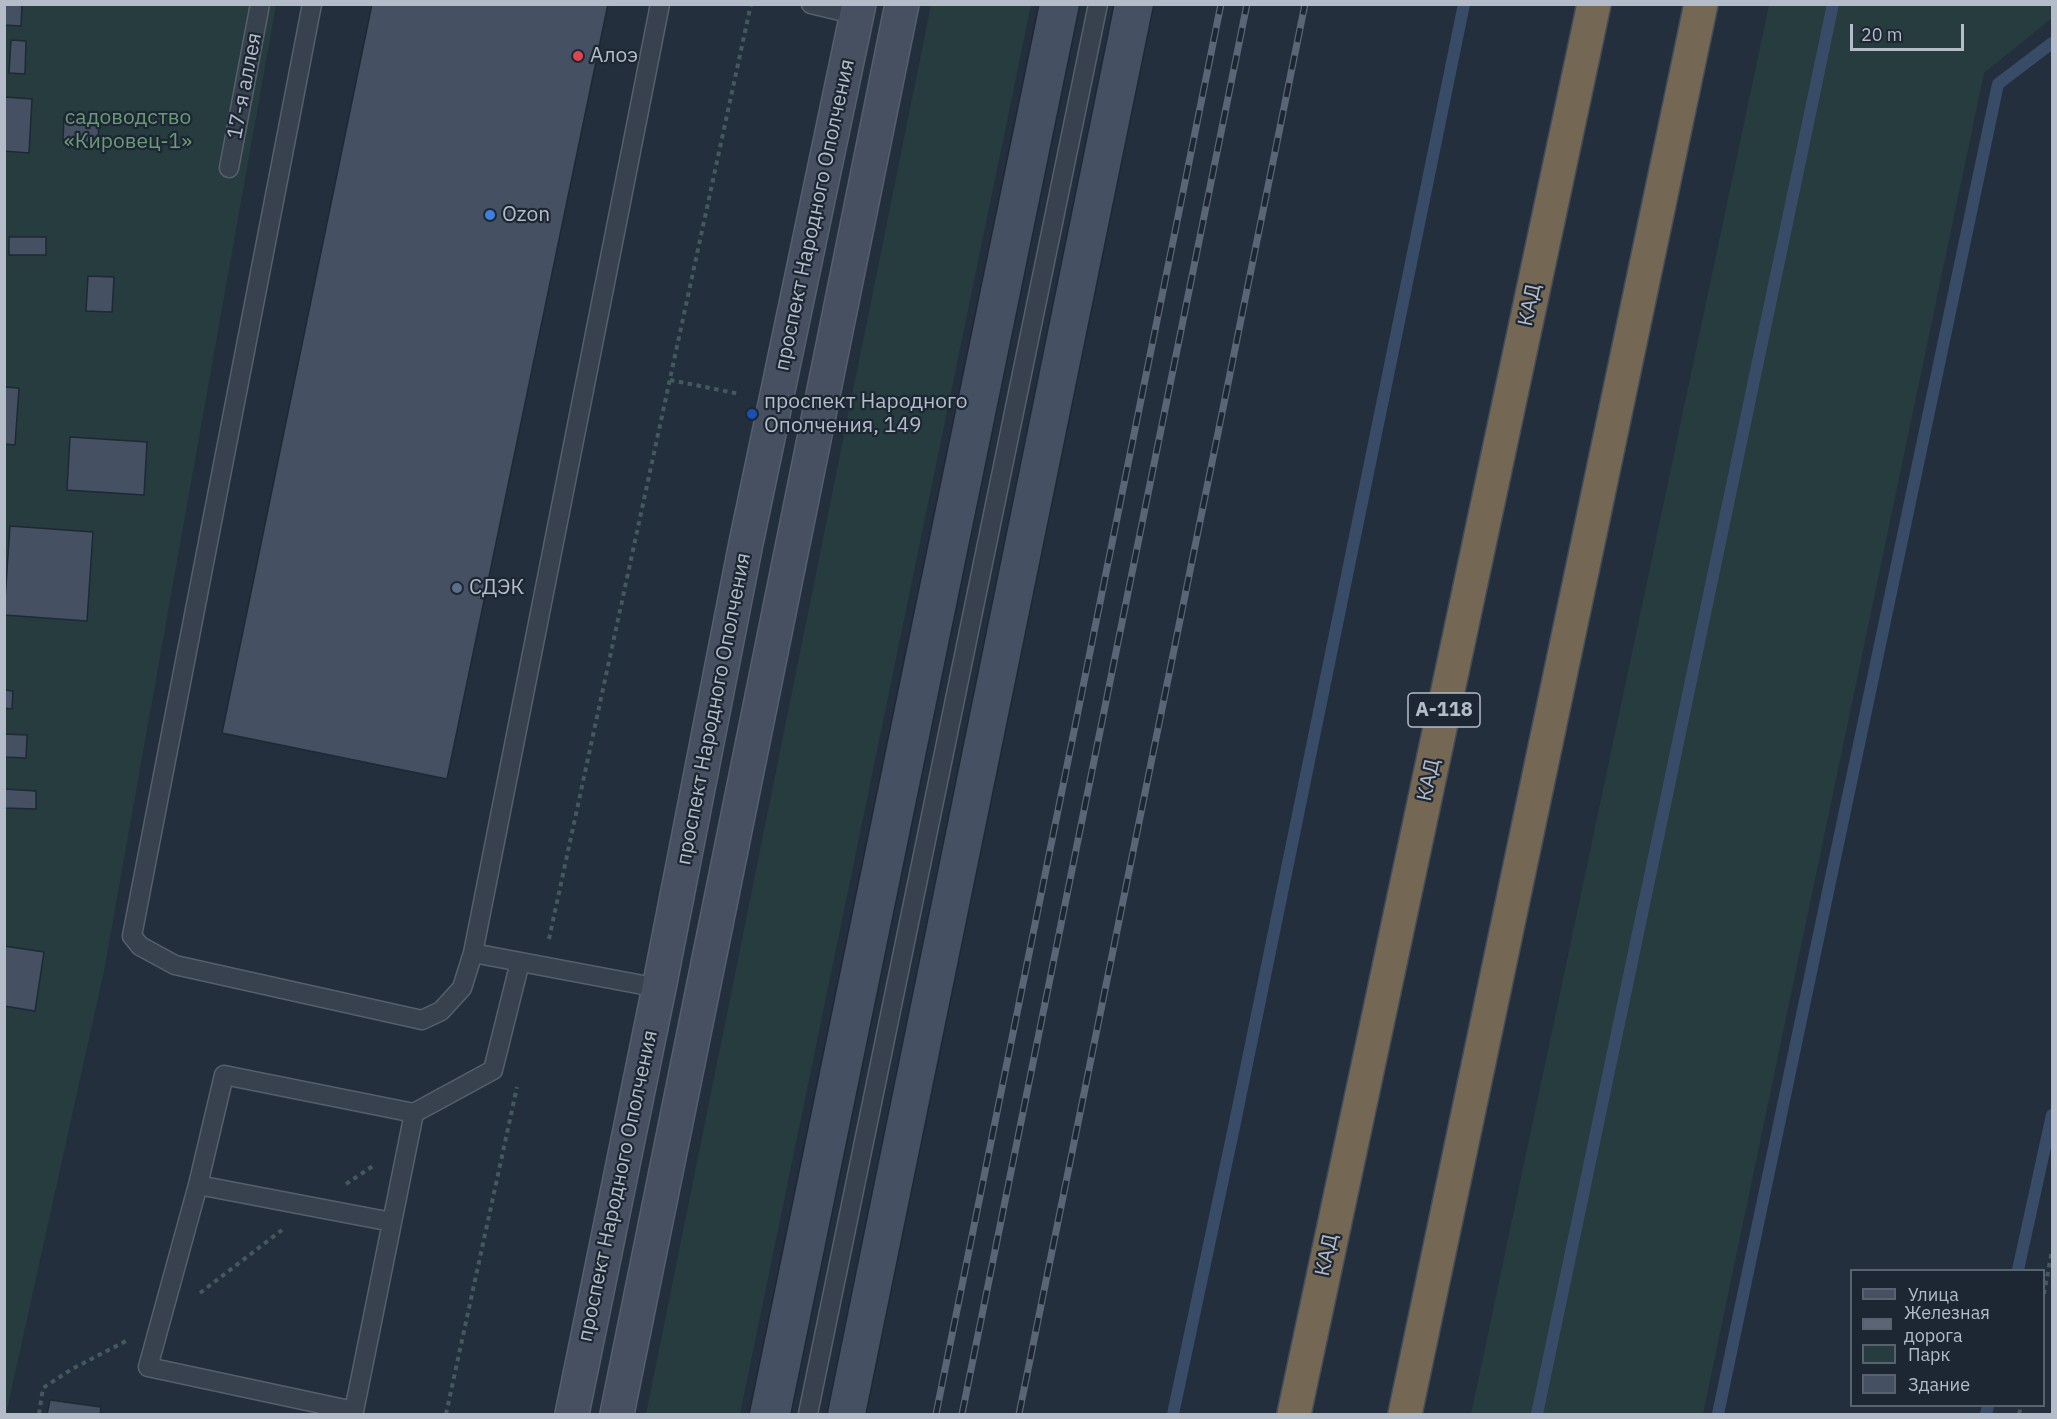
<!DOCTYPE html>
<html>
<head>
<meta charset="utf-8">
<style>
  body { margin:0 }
  #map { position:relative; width:2057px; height:1419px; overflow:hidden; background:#242f3e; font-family:"IBM Plex Sans",sans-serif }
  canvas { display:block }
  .frame { position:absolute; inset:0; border:6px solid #b4bcc9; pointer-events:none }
  .legend { position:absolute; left:1850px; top:1269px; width:195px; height:138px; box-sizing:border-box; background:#1d2633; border:2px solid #59626f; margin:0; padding:8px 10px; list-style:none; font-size:18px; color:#b4bcc9 }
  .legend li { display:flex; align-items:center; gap:12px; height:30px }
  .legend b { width:30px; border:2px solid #59626f }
  .scale { position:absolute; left:1850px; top:24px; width:114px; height:27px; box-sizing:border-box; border:3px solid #b4bcc9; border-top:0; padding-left:8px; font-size:18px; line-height:21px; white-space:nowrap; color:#b4bcc9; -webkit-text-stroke:4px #1d2633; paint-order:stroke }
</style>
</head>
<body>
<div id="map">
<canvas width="2057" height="1419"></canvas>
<div class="frame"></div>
<ul class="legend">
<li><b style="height:8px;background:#465061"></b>Улица</li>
<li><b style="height:8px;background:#5a6575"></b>Железная дорога</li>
<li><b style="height:16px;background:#263c3f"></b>Парк</li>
<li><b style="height:16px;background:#455162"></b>Здание</li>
</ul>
<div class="scale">20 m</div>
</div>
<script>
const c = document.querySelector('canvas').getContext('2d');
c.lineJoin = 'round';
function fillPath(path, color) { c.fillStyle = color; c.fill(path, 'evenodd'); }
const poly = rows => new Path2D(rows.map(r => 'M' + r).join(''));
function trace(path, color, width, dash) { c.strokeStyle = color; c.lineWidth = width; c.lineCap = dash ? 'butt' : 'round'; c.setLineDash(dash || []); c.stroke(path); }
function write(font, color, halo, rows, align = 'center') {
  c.font = font + ' "IBM Plex Sans",sans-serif'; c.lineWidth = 4.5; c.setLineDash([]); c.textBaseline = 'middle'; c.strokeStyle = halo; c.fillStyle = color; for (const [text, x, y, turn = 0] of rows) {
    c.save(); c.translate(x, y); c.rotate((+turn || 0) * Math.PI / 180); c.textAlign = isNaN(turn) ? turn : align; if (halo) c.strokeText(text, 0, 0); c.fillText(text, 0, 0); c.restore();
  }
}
fillPath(poly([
  [5,5,276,5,104,971,6,1414,5,1414],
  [931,5,1031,5,740,1414,646,1414],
  [1769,5,2052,4,2052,18,1984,73,1703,1414,1471,1414]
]), '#263c3f');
trace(poly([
  [2018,1270,2052,1115],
  [1173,1414,1233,1132,1464,4],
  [1537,1414,1833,4],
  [1718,1414,1998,84,2052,43],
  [1986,1414,1988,1406]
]), '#394c67', 12);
const building = poly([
  [4,4,22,4,21,26,4,25,4,4],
  [372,4,608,4,447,779,222,733,372,4],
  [1039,4,1080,4,791,1414,749,1414,1039,4],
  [1114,4,1154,4,866,1414,827,1414,1114,4],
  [11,40,26,41,25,74,9,73,11,40],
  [4,97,32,99,29,153,4,151,4,97],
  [64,117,99,119,98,143,63,141,64,117],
  [9,237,46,237,46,255,9,255,9,237],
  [88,276,114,277,112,312,86,311,88,276],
  [4,387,19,388,15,445,4,444,4,387],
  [70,437,147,442,144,495,67,490,70,437],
  [10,526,93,532,87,621,4,615,10,526],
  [4,690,13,691,12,709,4,708,4,690],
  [4,734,27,735,26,758,4,757,4,734],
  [4,789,36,791,36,809,4,808,4,789],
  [4,946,44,952,35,1011,4,1006,4,946],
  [50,1400,101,1407,100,1414,47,1414,50,1400]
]);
fillPath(building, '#455162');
trace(building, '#1f2835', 1.5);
const lane = poly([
  [312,4,132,936,140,946,175,965,422,1020,441,1011,462,988,473,953,660,4],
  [811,4,857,15],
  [229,168,260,4],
  [473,953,659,988],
  [414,1113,354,1411,148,1367,198,1185,224,1075,414,1113,493,1070,520,962],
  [198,1185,392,1222],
  [808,1414,1098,4]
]);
const secondary = poly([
  [572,1414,659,988,746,543,859,4],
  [617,1414,902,4]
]);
const highway = poly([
  [1294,1414,1594,4],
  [1405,1414,1701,4]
]);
trace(lane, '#565f6c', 21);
trace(secondary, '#565f6c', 36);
trace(highway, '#434c59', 36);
trace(poly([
  [670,380,740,394],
  [549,939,751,4],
  [346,1184,373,1166],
  [200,1293,282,1230],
  [2044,1294,2052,1250],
  [39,1414,43,1388,72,1369,126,1341],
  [446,1414,517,1087],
  [2019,1414,2021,1406]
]), '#44595c', 4, [4.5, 4.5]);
trace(lane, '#38414e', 18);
trace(secondary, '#465061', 33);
trace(highway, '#746855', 33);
const rail = poly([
  [936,1414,1221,4],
  [962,1414,1247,4],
  [1019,1414,1305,4]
]);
trace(rail, '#5a6575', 7);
trace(rail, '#1d2633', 4.5, [14]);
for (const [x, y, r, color] of [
  [578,56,6,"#e0444e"],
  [490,215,6,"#3f7fe0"],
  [752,414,6,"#1a4fb4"],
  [457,588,6,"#5c6f8a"]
]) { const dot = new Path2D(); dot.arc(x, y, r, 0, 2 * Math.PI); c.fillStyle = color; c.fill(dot); trace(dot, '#1d2633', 2); }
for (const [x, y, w] of [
  [1444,710,72]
]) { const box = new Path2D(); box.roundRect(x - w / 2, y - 17, w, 34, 4.5); c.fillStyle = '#1d2633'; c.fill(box); trace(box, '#b4bcc9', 1.5); }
write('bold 20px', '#b4bcc9', null, [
  ["А-118",1444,710]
]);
write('21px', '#b4bcc9', '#1d2633', [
  ["Алоэ",590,56],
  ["Ozon",502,215],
  ["проспект Народного",764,402],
  ["Ополчения, 149",764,426],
  ["СДЭК",469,588]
], 'left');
write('21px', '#b4bcc9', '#1d2633', [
  ["17-я аллея",245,86,-79],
  ["проспект Народного Ополчения",815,215,-78],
  ["КАД",1530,305,-78],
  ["проспект Народного Ополчения",714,709,-79],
  ["КАД",1429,780,-78],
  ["проспект Народного Ополчения",618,1186,-78],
  ["КАД",1327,1255,-78]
]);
write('21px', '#6b9a76', '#1d2633', [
  ["садоводство",128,118],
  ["«Кировец-1»",128,142]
]);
</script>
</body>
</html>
